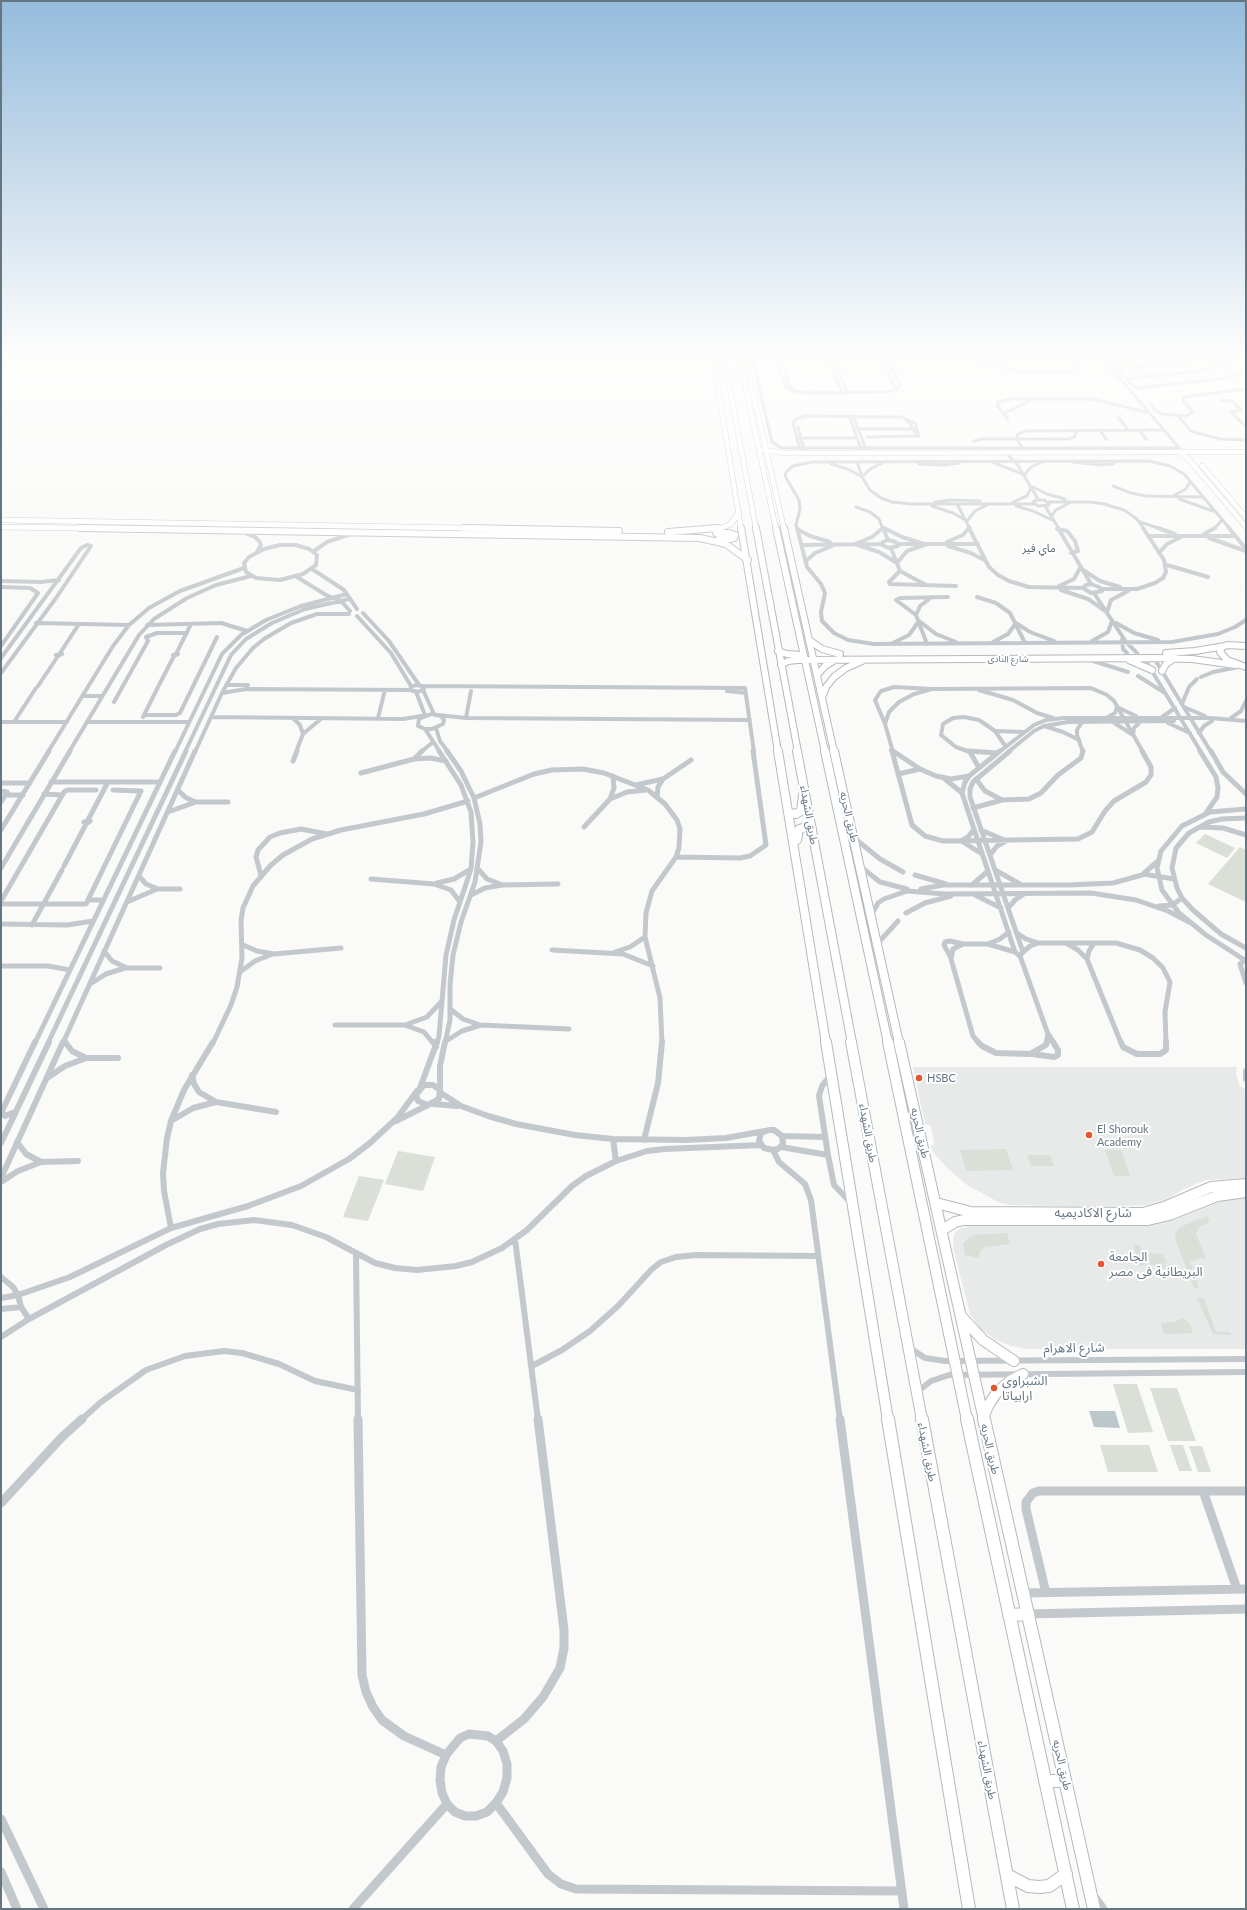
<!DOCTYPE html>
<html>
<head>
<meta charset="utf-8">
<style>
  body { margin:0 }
  #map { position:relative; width:1247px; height:1910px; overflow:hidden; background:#fafaf8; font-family:Lato,sans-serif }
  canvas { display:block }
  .frame { position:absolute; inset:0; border:2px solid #657683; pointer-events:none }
</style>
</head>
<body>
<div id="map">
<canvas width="1247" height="1910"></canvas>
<div class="frame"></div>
</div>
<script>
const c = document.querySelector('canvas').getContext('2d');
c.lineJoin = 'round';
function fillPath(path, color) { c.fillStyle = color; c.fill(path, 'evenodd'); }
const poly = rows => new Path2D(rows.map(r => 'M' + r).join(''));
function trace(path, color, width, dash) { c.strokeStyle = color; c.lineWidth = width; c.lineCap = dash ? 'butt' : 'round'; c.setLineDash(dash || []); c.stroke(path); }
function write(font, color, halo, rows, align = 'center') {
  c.font = font + ' Lato,"Noto Sans Arabic",sans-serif'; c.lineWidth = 4; c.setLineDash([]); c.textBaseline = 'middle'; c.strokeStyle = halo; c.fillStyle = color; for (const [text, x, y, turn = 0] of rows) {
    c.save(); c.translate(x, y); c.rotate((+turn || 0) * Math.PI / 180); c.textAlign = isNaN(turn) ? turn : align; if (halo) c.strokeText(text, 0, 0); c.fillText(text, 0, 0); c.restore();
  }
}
fillPath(poly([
  [913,1067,1237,1067,1236,1072,1239,1085,1246,1090,1246,1178,1206,1180,1184,1189,1165,1200,1147,1205,1089,1207,1010,1205,1000,1203,967,1185,948,1169,933,1152,931,1146,934,1144,931,1126,925,1124],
  [1246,1195,1246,1349,1026,1349,1012,1346,996,1340,980,1329,970,1314,953,1248,954,1234,961,1228,978,1225,1126,1225,1153,1224,1214,1201]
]), '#e8e9e9');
fillPath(poly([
  [1205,834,1235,848,1227,858,1196,843],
  [1240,847,1246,850,1246,902,1208,884],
  [1006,1149,1013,1170,966,1171,960,1150],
  [1105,1150,1121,1150,1130,1176,1114,1176],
  [398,1151,435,1157,423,1191,385,1184],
  [1027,1155,1050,1155,1054,1166,1031,1166],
  [359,1176,384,1180,368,1221,343,1217],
  [1207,1216,1210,1222,1199,1227,1196,1234,1206,1258,1195,1259,1195,1261,1190,1261,1199,1288,1194,1288,1176,1241,1175,1234,1180,1227],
  [1007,1233,1010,1244,985,1247,981,1250,978,1258,965,1255,963,1244,966,1240,974,1235],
  [1133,1245,1140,1245,1147,1265,1140,1265],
  [1147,1253,1163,1254,1167,1263,1161,1264,1167,1265,1165,1269,1151,1265],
  [1197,1298,1204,1298,1216,1332,1230,1332,1231,1335,1213,1334],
  [1183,1318,1189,1323,1193,1333,1164,1334,1161,1323,1174,1322],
  [1113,1384,1137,1384,1153,1432,1128,1433],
  [1150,1388,1177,1388,1196,1441,1168,1441],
  [1100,1445,1149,1445,1158,1472,1108,1472],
  [1170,1445,1183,1445,1192,1471,1179,1471],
  [1189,1446,1202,1446,1211,1472,1198,1472]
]), '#dadfd7');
fillPath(poly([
  [1089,1411,1115,1411,1120,1428,1094,1427]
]), '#bbc7cb');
const secondaryFar4 = poly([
  [713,357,741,529],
  [724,357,756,529],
  [739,357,776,529],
  [745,357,784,529],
  [763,450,785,453,1246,452],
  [1180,452,1191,462,1246,527],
  [1202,466,1246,517]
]);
const secondaryFar3 = poly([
  [741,528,778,752],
  [756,528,798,752],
  [776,528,825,752],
  [784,528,834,752],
  [809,640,822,649,840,654],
  [1246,646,1227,645,1222,647,1220,652,1227,660,1246,667],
  [778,651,787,654,801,655],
  [1166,653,1195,651,1225,646],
  [1129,660,1152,670],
  [781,665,788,661,797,660,1154,658,1192,659,1236,665],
  [1162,671,1166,664,1175,658],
  [817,675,825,666,835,660],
  [822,698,826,687,834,677,846,668,862,661]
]);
const secondaryFar2 = poly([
  [778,751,826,1043],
  [797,751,852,1043],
  [825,751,888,1043],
  [834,751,899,1043],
  [789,813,796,814,801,811,803,795],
  [797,840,799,829,806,827,812,829]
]);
const secondaryFar1 = poly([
  [826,1042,888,1420],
  [851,1042,922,1420],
  [888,1042,967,1420],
  [899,1042,984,1420],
  [936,1203,971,1212,1143,1213,1164,1207,1211,1187,1246,1184],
  [942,1230,955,1222,963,1220,1148,1220,1169,1215,1217,1196,1246,1192],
  [961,1316,983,1340,1014,1361],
  [983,1418,989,1404,998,1391,1010,1381,1023,1374]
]);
const secondary = poly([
  [888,1419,969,1909],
  [922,1419,1013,1909],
  [967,1419,1073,1909],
  [984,1419,1094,1909],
  [1009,1615,1028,1614],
  [1045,1781,1065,1781],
  [1007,1875,1028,1886,1039,1887,1049,1886,1066,1874]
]);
const primaryFar1 = poly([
  [1,520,520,529],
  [1,527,143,529],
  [705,529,721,528,731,524,739,512]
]);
const primary = poly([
  [80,528,700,538,726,544,748,560],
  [464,528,619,531],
  [668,532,718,528],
  [716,533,729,533,735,535,734,538,730,539,719,538]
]);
const highway = poly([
  [11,357,16,357,1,369,1,365,11,357]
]);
trace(secondaryFar4, '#b3babf', 5.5);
trace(secondaryFar3, '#b3babf', 8);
trace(secondaryFar2, '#b3babf', 10);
trace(secondaryFar1, '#b3babf', 12);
trace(secondary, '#b3babf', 14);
trace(primaryFar1, '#b5babe', 6);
trace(primary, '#b5babe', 8);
trace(highway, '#b4b9bd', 2);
trace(poly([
  [752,357,772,442,781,448,1179,448],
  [776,357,785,387,794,391,808,393,883,392,896,390,900,385,887,357],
  [781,357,788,384,793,389],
  [829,357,842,393],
  [833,357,847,393],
  [882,357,895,388],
  [967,357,1015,371,1032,372,1075,371,1078,367,1071,357],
  [1102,357,1180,449],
  [1108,357,1133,386,1139,388,1226,378,1246,372],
  [1171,357,1182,360],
  [1232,358,1246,361],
  [1187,361,1181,361,1186,362,1201,357],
  [1119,369,1183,362],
  [1127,379,1205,370,1219,366,1235,358],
  [1221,401,1232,401,1241,410,1231,412,1246,427],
  [1151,404,1156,411,1162,414,1186,416,1193,412,1183,401,1184,397,1246,389],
  [1003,414,1030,401],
  [849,416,861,449],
  [853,416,866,449],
  [1179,417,1190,430,1197,433,1220,439,1246,440],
  [1119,418,1128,430],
  [1008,419,997,405,999,402,1010,399,1092,399,1150,413],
  [906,420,910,423,916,435,919,436],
  [798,427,804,449],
  [854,429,915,429],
  [1100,430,1106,439],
  [1139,430,1146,439],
  [867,437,919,436],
  [799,438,857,438],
  [974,441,982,439,1069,439,1074,437,1077,431],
  [800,449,793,423,796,419,805,416,902,417,915,423,919,436],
  [1023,449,1018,441,1017,435,1024,431,1161,430],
  [1008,455,1017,464,1038,499],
  [857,462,862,477,870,490,881,498,892,502,912,504,1034,504],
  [1073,462,1101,465,1113,464,1116,461],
  [994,463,1023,474],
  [831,464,848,469,862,477,870,469,882,463],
  [919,464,944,465,960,463],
  [1025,474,1031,467,1042,462],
  [1113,486,1131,493,1146,496,1203,497],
  [1033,487,1047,494,1065,499],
  [1173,496,1186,489,1190,482],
  [1179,499,1213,511],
  [1036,500,1045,500,1049,505,1038,506,1033,502,1036,500],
  [935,502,951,500,980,501],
  [1013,502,1027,496,1031,488],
  [1048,502,1090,502,1104,504,1124,510,1137,519,1144,529],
  [957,504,970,529],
  [932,506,953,513,967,521,975,511,987,505],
  [1016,506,1033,511,1052,520,1052,515,1056,510,1069,503],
  [1045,506,1059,529],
  [856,507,870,512,879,519,883,529],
  [1140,522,1161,529],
  [797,529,796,525,800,509,799,500,785,476,786,472,793,466,813,462,1149,461,1170,466,1184,474,1230,529],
  [881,529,886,529],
  [968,529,970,527],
  [1214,529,1222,520]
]), '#c3c8cc', 3);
trace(poly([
  [797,528,807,567,821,584,825,593,821,612,822,621,834,633,848,640,874,644,1172,642,1218,634,1235,627,1246,620],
  [883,528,888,540],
  [884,528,902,537,924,544],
  [969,528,989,567,998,575,1009,581,1029,587,1083,588],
  [1058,528,1091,584],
  [1158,528,1175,534],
  [1229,528,1246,549],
  [797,529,810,536,830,542],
  [1057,529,1067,531,1075,541,1078,551,1071,553],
  [242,532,255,537,259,541,261,545,257,552],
  [1204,534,1215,528],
  [1148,536,1235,536],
  [1209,538,1246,551],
  [888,540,896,542,898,546,889,548,882,545,883,542,888,540],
  [947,542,963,535,969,528],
  [855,544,879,552,897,563,907,551,927,544],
  [855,544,872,537,883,528],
  [898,544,978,544],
  [280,545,296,545,309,549,317,555,316,565,303,574,280,580,256,578,246,572,244,563,249,557,264,549,280,545],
  [802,545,881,544],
  [948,546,971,553,986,561],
  [891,548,900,571,889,582,890,584,956,586],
  [314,551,327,542,351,534],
  [1159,553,1167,544,1181,537],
  [806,561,815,553,832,546],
  [1167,565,1208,577],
  [312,569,344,590,357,609],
  [900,571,926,585],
  [297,577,326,595,341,601,350,611],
  [1,581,41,582,59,580],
  [1091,584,1099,587,1102,591,1091,593,1083,588,1086,585,1091,584],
  [1059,586,1074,579,1080,568,1100,581,1120,587],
  [1,587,30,588,38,593,1,646],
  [1102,589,1137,589,1155,583,1163,578,1166,572,1164,560,1143,528],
  [1061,590,1088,599,1107,612,1111,600,1128,591],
  [1094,593,1126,642,1137,653],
  [977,597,996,603,1010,613,1025,643],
  [363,613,389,641,419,685],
  [916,615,920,606,932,597],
  [357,616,391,653,411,686],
  [36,623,129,625],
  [1116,623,1134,633,1158,640],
  [147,625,221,623,247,631],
  [1122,640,1123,649,1127,653],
  [1092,641,1108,632,1112,621],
  [993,642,1008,634,1016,623,1030,632,1054,641],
  [893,643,909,635,919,621,936,634,956,642],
  [927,644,916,615,896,600,900,598,948,597],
  [60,653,79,624],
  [62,654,58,656,56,655,62,654],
  [176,654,191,624],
  [178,654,174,656,173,655,178,654],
  [1,658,81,548,87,545,91,546,56,598,1,673],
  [1144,658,1201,752],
  [1154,658,1211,752],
  [1090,660,1128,672],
  [1138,676,1165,693],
  [1201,677,1213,672,1244,666],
  [159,685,174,656],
  [226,685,248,685],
  [416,685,422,686,424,689,418,692,410,690,411,687,416,685],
  [38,686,58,656],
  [422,686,745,688,754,752],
  [932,689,1091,688,1107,695,1114,701,1143,752],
  [423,690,434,714],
  [979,690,1013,700,1037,713,1053,718],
  [727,691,746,693],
  [416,692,425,715],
  [222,693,246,689,410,690],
  [82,696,101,696],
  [114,702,148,641,146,637,157,633,187,633],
  [1182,704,1189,687,1197,679],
  [1184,707,1205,716],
  [431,714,441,716,444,720,443,724,432,729,425,729,418,726,419,719,431,714],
  [144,715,176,715,180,713,217,637],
  [438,715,466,718,750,720],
  [143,717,158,687],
  [211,717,403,719,422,716],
  [1108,717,1115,713,1117,707,1136,716],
  [1162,717,1175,708],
  [293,718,300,725,303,734],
  [378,718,385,690],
  [466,718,471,691],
  [1231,718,1241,711,1246,701],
  [1,722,67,722],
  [14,722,36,688],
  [87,722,188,722],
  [1082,722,1077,730,1077,735,1083,752],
  [1113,722,1133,735,1134,728,1140,722],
  [1168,723,1190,733],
  [885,724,893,752],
  [885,724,875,700,881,691,894,687,932,689],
  [885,724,889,712,899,702,914,694,932,689],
  [1044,726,1063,732,1079,740],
  [436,728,440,741,448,752],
  [425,729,440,752],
  [995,731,1024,732],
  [1199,733,1204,726,1212,721],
  [891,750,895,752],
  [48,752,113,646,129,625,149,608,180,591,244,568],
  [69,752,139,635,154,619,187,598,216,585,251,576],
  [175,752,222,654,241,635,266,620,301,606,347,594],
  [185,752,231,655,246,639,272,623,305,609,349,599],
  [195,752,222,693,236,668,253,648,264,639,291,623,317,614,349,614],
  [296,752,303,734,322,718],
  [421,752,433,742],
  [980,752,970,752,956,747,941,735,943,724,953,718,964,717,979,720,995,731,1006,747],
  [999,752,1034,725,1046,720,1064,718,1210,718,1246,721],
  [1008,752,1034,731,1044,726,1068,722,1174,721]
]), '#c3c8cc', 4);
trace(poly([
  [892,751,912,825,925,836,943,841,1078,839,1092,832,1105,811,1114,801,1146,782,1151,775,1151,767,1142,751],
  [893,751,920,769,936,776,951,779,969,776],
  [968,751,998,753],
  [1000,751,969,776,965,782,962,793,1015,952],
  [1010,751,973,782,970,789,970,797,1023,952,1020,956],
  [1200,751,1216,777,1218,788,1217,797,1206,813],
  [1211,751,1223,772,1246,794],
  [970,752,979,768],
  [416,757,422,751],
  [293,761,297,751],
  [361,773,414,759,430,758,446,761],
  [898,774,920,769],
  [945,779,962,793],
  [976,779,985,791,1002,800],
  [51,782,160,782],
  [1,783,30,783],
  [636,785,663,779,691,760],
  [178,790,185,797,195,802],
  [1,791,7,792,1,802],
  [44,794,62,795],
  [6,795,23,795],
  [657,797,658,787,663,779],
  [474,798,534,774,552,770,583,769,604,773,648,790,665,804,677,820,680,829,679,848,676,857,652,891,646,913,645,937,660,998,662,1043],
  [610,799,627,792,646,790],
  [973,808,1002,800,1029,799,1041,793,1058,775,1081,758,1083,751],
  [1246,809,1210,812,1182,826,1161,851,1157,868,1162,890,1179,913,1206,935,1246,961],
  [168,812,196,802,228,802],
  [1246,818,1222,819,1209,822,1189,833,1176,848,1172,868,1177,888,1182,898,1193,910,1221,934,1246,948],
  [88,820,108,782],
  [90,821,86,824,84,822,90,821],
  [584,827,610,799,614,788,613,776],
  [1200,827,1223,828,1246,835],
  [1,830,49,751],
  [981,830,1002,839],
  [853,837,880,859,903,872],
  [961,841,969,836,974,829],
  [963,842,982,854],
  [990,855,997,846,1006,841],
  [676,857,740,858,750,856,766,845,753,751],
  [64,866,86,824],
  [861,867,880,882,907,889],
  [1,868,70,751],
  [478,869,487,879,500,884],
  [995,870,1020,884],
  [1143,874,1174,879],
  [261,875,256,857,258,850,270,837,280,833,301,829,327,834],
  [915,875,946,884],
  [139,876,146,884,158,889,180,889],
  [371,879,434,884,451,890,460,902],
  [437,883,454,879,471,869],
  [972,885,988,871],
  [921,889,943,885,1069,885,1113,883,1142,875,1158,861],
  [471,895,485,888,502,885,558,884],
  [975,895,1001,908],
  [88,900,103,900],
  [1,901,64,792,67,790,96,790],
  [127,902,157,889],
  [1,904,86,904,141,791,113,790],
  [1159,906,1172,905,1182,898],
  [1008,908,1015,900,1024,894],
  [906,913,925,903,951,896],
  [872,914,878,903,884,899,907,891,945,894,1091,893,1136,900,1168,911,1189,922],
  [1,924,67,925,93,921],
  [32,925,62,870],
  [1017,933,1026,939,1038,943,1066,943],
  [878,943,898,921],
  [1066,943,1116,943,1140,950,1153,958,1163,968,1170,982,1165,1012,1166,1043],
  [1066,943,1078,950,1087,959,1121,1043],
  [988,944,1000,939,1009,932],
  [243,945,257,951,274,954,341,948],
  [552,950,623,954,653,966],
  [104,951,112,961,125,967],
  [615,952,630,947,645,937],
  [1015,952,1020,956,1048,1034,1046,1043],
  [1023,952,1030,946,1038,943],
  [951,958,944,945,945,942,950,941,963,944],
  [1087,959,1089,951,1094,943],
  [1246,959,1240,964,1246,983],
  [1,966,48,966,70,970],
  [240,972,255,961,270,955],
  [90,984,106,974,125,968,160,968],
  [450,1009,463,1019,480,1025,569,1029],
  [335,1025,405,1025,427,1017,441,1002],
  [405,1025,424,1032,433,1043],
  [1049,1035,1054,1043],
  [64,1040,66,1043],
  [446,1041,462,1031,478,1026],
  [35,1043,175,751],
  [48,1043,186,751],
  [63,1043,195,751],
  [213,1043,231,1005,237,987,242,958,241,920,243,908,253,886,271,865,283,855,312,839,341,830,424,814,468,801],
  [437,1043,439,1036,446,955,454,920,471,869,473,842,471,812,461,785,439,751],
  [445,1043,450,1020,450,985,453,955,461,922,475,882,481,842,480,824,474,798,461,771,447,751],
  [979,1043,973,1036,951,959,953,949,963,944,988,944,1015,952]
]), '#c3c8cc', 5);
trace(poly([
  [65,1042,72,1051,86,1058],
  [433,1042,436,1047],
  [978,1042,982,1046,996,1053,1030,1054,1046,1045,1047,1042],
  [1121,1042,1123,1047,1137,1054,1160,1054,1166,1050,1166,1042],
  [1032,1054,1054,1057,1058,1055,1058,1050,1053,1042],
  [1246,1071,1246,1079],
  [192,1075,194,1084,199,1092,216,1102,276,1112],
  [831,1075,822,1086,819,1096,828,1155,834,1185,852,1204],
  [47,1078,65,1066,86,1058,118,1058],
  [424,1085,433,1085,440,1090,439,1099,428,1105,418,1101,416,1095,424,1085],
  [420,1088,437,1042],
  [440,1090,440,1066,445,1042],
  [441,1093,461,1106,488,1116,516,1124,575,1135,613,1139,686,1140,726,1138,765,1131],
  [434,1104,457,1106],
  [2,1112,5,1116,15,1112],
  [1,1113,35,1042],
  [171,1121,193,1108,216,1102],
  [396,1121,428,1105],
  [769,1130,774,1130,782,1136,783,1144,778,1149,773,1150,764,1148,759,1141,761,1133,769,1130],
  [782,1136,825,1137],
  [613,1139,616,1161],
  [644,1140,658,1083,662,1042],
  [17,1142,26,1154,41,1162],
  [1,1143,49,1042],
  [781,1147,828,1155],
  [773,1150,779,1162,805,1184,811,1200,840,1420],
  [1,1178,63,1042],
  [1,1182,18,1171,41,1162,78,1161],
  [171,1228,164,1191,163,1173,167,1138,171,1121,184,1090,213,1042],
  [515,1239,538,1420],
  [356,1254,358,1420],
  [1,1277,13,1287,18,1295,21,1307,29,1319],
  [1,1298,18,1295,70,1277,171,1228,248,1206,301,1186,349,1159,370,1143,397,1118,417,1091],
  [1,1309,21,1307],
  [1,1337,29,1319,166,1245,200,1229,218,1224,254,1220,292,1225,326,1237,375,1263,395,1268,417,1270,456,1266,472,1262,502,1248,527,1230,572,1186,586,1176,616,1161,647,1151,665,1149,761,1145],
  [910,1348,925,1358,945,1361,1246,1359],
  [532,1366,562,1350,590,1331,618,1306,652,1269,661,1262,676,1257,696,1255,818,1256],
  [916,1393,931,1381,949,1375,1246,1372],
  [81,1420,101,1402,146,1370,185,1356,224,1351,242,1353,279,1364,315,1381,358,1390]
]), '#c3c8cc', 6);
trace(poly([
  [358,1419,362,1675,366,1692,373,1707,382,1720,404,1736,446,1755],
  [840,1419,904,1909],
  [1203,1491,1237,1589],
  [1,1503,62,1437,82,1419],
  [1023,1593,1246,1589],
  [1046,1593,1026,1509,1026,1502,1033,1493,1039,1491,1246,1491],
  [1028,1614,1246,1609],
  [469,1734,488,1736,496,1741,503,1751,507,1764,507,1778,503,1792,496,1803,487,1812,476,1816,465,1816,455,1812,447,1804,442,1793,440,1780,441,1767,446,1755,460,1738,469,1734],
  [496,1741,524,1719,543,1697,560,1668,564,1648,564,1630,538,1419],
  [496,1803,548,1874,561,1884,576,1889,902,1891],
  [1,1819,44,1909],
  [1,1872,17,1909],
  [1095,1898,1103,1909],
  [353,1909,447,1804]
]), '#c3c8cc', 9);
trace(secondaryFar4, '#fff', 4.5);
trace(secondaryFar3, '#fff', 6);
trace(secondaryFar2, '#fff', 8);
trace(secondaryFar1, '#fff', 10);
trace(secondary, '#fff', 12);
trace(primaryFar1, '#fff', 5);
trace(primary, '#fff', 6);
fillPath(highway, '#fff');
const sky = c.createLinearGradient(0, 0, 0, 625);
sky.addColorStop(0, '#96bcdc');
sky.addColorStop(0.57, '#fdfdfc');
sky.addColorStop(1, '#fdfdfc00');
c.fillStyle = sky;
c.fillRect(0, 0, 1247, 625);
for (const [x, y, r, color] of [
  [919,1078,4,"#e4572e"],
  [1089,1135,4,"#e4572e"],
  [1101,1264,4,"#e4572e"],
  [994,1388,4,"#e4572e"]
]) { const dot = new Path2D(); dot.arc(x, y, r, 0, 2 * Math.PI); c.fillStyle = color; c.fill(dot); trace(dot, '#fff', 1.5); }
write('9px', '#657683', '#fff', [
  ["شارع النادى",1008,659]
]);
write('11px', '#57646e', '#fff', [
  ["ماي فير",1039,548]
]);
write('11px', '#657683', '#fff', [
  ["طريق الشهداء",809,815,80],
  ["طريق الحريه",849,817,77],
  ["طريق الشهداء",868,1133,80],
  ["طريق الحريه",920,1133,77],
  ["طريق الحريه",990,1449,77],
  ["طريق الشهداء",927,1452,79],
  ["طريق الحريه",1062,1765,77],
  ["طريق الشهداء",987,1770,79]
]);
write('11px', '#657683', '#fff', [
  ["HSBC",927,1078],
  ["El Shorouk",1097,1129],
  ["Academy",1097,1142]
], 'left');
write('13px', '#657683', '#fff', [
  ["شارع الاكاديميه",1093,1213],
  ["شارع الاهرام",1074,1348,-1]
]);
write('13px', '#657683', '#fff', [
  ["الجامعة",1109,1257],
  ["البريطانية فى مصر",1109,1272],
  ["الشبراوى",1002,1381],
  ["ارابياتا",1002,1396]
], 'left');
</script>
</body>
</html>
